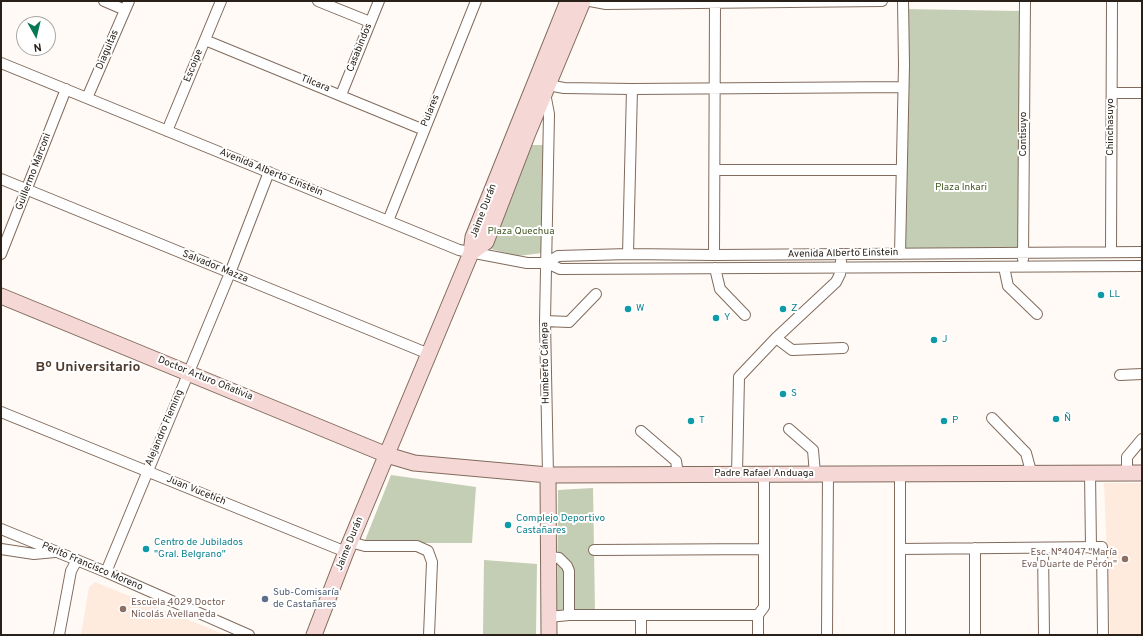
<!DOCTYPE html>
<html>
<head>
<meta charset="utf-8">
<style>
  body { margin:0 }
  #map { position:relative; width:1143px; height:636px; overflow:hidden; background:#fffaf6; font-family:Overpass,sans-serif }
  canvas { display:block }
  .frame { position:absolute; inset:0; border:2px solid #292019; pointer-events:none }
  .north { position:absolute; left:16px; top:16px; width:40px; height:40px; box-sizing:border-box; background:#fff; border:1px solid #a9a6a3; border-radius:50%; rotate:172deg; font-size:11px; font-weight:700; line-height:16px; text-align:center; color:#292019 }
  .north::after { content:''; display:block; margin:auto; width:14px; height:18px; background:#057854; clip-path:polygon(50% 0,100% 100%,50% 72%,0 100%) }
</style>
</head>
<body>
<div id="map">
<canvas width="1143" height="636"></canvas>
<div class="frame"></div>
<div class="north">N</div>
</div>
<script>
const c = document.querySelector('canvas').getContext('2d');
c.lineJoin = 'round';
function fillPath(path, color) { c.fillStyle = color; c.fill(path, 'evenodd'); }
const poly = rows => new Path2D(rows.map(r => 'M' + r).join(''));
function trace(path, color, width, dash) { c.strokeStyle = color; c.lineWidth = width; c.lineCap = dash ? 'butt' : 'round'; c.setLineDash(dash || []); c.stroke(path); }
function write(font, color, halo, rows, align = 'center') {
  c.font = font + ' Overpass,sans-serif'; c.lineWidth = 4; c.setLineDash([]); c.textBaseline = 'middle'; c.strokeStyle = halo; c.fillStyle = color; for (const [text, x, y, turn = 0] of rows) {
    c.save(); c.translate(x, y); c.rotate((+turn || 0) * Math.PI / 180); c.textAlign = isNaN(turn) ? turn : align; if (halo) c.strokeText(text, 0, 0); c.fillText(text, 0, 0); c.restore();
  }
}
fillPath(poly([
  [1104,483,1142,483,1142,635,1110,635],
  [95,582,226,635,81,635,89,587]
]), '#ffebde');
fillPath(poly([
  [903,9,1019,11,1020,248,900,248],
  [532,145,543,145,542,253,518,256,491,249],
  [391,475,476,487,472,543,364,543],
  [593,488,595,612,557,612,558,490],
  [484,560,537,564,536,635,483,635]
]), '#c3ceb4');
const street = poly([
  [104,1,125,10],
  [318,1,370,22],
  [590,1,606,4,882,1],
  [205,40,424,130],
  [1,63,459,250,527,263,547,263,558,256,628,254,714,255,1142,252],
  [548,85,564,88,632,89,903,87],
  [545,93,549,114,545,321,548,475],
  [1112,93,1142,93],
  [341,95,379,1],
  [87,98,129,1],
  [167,131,221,1],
  [715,170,901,170],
  [1,179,429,354],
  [388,221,476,1],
  [1111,252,1112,1],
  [1,254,66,89],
  [628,254,632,89],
  [900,254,904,65,903,1],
  [714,255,715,3],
  [1023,259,1025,1],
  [547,263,560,269,1142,266],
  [1004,267,1008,286,1037,314],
  [715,268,720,289,745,315],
  [545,321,569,322,596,294],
  [776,338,792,350,843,348],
  [1120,375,1142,374],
  [1,412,346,552],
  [992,418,1026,453,1032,475],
  [789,429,813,450,815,474],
  [641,431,676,461,678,474],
  [1090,473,1091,548],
  [1127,473,1127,457,1142,439],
  [737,474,739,377,776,338,836,282,840,274,841,261],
  [1,529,106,572,249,635],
  [350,542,365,546,417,546,428,551,432,562,429,635],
  [975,548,975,635],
  [1043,548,1044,635],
  [1,549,34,554,55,552],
  [900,549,1102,547,1103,635],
  [594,550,764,549],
  [549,557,559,558,567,566,569,571,569,615],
  [106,572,230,273,269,172],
  [641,616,641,635],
  [549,617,569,615,758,615],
  [59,635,71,571,77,560],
  [758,635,758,615,764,607,764,475],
  [827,635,828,474],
  [900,635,900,475]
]);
const secondary = poly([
  [471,253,486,242,528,133,583,1],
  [1,296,387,455,414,463,548,475,1142,473],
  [548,475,549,635],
  [314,635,346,552,471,253,473,237,568,1]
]);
trace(street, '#816b5c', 12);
trace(secondary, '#816b5c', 17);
trace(street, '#fff', 10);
trace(secondary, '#f5d8d6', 15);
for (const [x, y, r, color] of [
  [1101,295,4,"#0f9aa8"],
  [628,309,4,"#0f9aa8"],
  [783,309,4,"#0f9aa8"],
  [716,318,4,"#0f9aa8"],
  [934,340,4,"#0f9aa8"],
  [783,394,4,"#0f9aa8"],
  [1056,419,4,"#0f9aa8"],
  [691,421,4,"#0f9aa8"],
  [944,421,4,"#0f9aa8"],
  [508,525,4,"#0f9aa8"],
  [146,549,4,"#0f9aa8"],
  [1125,559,4,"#8d6e63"],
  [265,599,4,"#5c6f8a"],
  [123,609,4,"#8d6e63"]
]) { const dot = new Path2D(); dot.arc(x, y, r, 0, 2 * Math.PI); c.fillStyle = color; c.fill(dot); trace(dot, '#fff', 1.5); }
write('10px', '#292019', '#fff', [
  ["Casabindos",360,48,-68],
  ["Diaguitas",108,50,-67],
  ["Escoipe",194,66,-68],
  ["Tilcara",315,84,22],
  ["Pulares",431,111,-68],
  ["Chinchasuyo",1111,127,-90],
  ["Contisuyo",1024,134,-90],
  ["Guillermo Marconi",34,172,-69],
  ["Avenida Alberto Einstein",271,173,22],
  ["Jaime Durán",484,211,-69],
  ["Avenida Alberto Einstein",843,254,-1],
  ["Salvador Mazza",215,267,22],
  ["Humberto Cánepa",546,363,-91],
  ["Doctor Arturo Oñativia",205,379,22],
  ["Alejandro Fleming",165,428,-67],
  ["Padre Rafael Anduaga",764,474],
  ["Juan Vucetich",196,491,22],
  ["Jaime Durán",350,544,-68],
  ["Perito Francisco Moreno",92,567,23]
]);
write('10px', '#465926', '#fff', [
  ["Plaza Inkari",961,188],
  ["Plaza Quechua",521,232]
]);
write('10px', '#0d838f', '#fff', [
  ["LL",1109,295],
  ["W",636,309],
  ["Z",791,309],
  ["Y",724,318],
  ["J",942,340],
  ["S",791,394],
  ["Ñ",1064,419],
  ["T",699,421],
  ["P",952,421],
  ["Complejo Deportivo",516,519],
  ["Castañares",516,531],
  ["Centro de Jubilados",154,543],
  ["\"Gral. Belgrano\"",154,555]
], 'left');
write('10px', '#785e54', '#fff', [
  ["Esc. N°4047 \"María",1117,553],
  ["Eva Duarte de Perón\"",1117,565],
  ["Escuela 4029 Doctor",131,603,"left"],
  ["Nicolás Avellaneda",131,615,"left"]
], 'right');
write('10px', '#4e5e75', '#fff', [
  ["Sub-Comisaría",273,593],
  ["de Castañares",273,605]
], 'left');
write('bold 14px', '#4e3b2d', '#fff', [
  ["Bº Universitario",88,368]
]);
</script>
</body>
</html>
